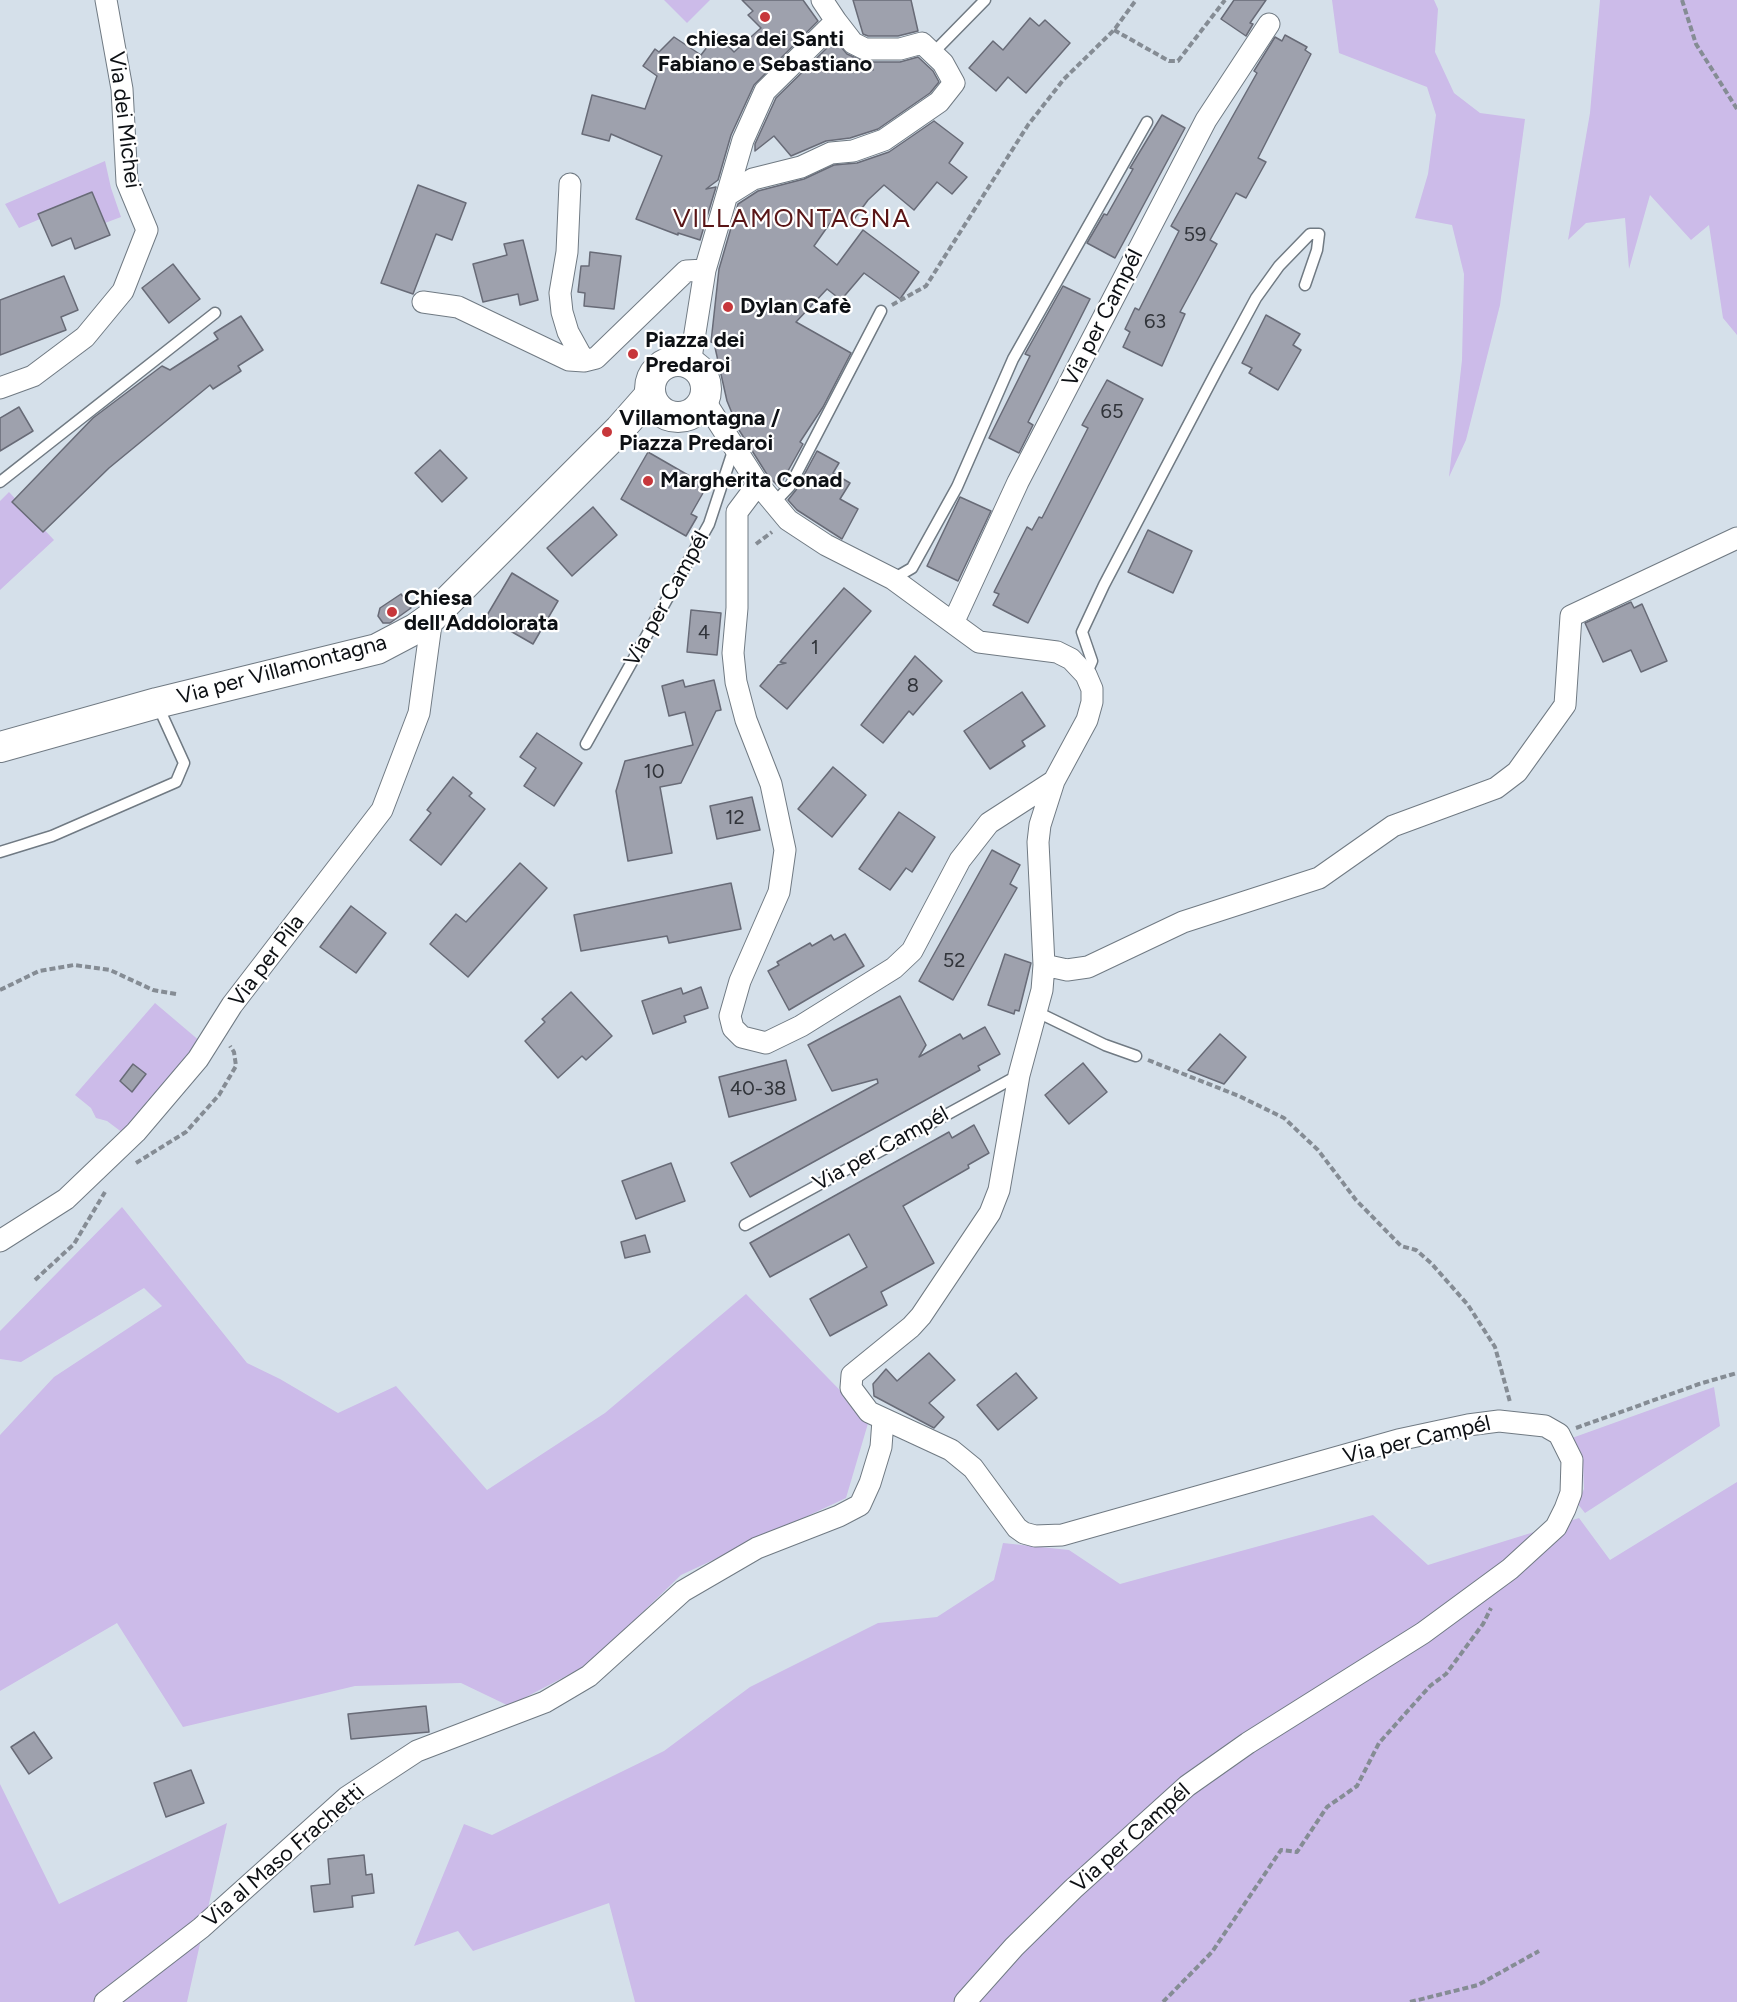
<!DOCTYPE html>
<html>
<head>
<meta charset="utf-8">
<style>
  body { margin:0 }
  canvas { display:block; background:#d5e0ea }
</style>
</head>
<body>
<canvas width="1737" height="2002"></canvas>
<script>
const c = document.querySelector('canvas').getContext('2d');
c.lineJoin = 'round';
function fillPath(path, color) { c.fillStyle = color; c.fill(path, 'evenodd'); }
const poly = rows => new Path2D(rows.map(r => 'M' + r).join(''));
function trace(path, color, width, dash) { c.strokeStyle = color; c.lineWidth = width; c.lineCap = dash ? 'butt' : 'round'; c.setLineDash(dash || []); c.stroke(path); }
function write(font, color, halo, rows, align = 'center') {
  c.font = font + ' Figtree,sans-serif'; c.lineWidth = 4.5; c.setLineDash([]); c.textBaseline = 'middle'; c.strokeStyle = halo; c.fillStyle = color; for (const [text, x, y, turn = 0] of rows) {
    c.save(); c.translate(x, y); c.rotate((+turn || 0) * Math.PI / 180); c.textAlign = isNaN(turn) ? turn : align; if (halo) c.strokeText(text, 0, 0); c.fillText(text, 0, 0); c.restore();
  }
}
fillPath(poly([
  [664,0,710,0,687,23],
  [1332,0,1434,0,1438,9,1435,52,1454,93,1480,113,1525,119,1500,305,1466,440,1449,477,1462,360,1464,274,1452,225,1415,218,1428,174,1436,115,1427,87,1339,53],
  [1600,0,1737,0,1737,335,1723,318,1709,225,1691,240,1650,195,1629,269,1625,218,1586,223,1568,240,1590,113],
  [105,161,111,188,121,217,105,223,91,192,39,214,40,219,19,228,5,204],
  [9,492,54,540,0,590,0,501],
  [155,1003,201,1042,123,1133,107,1121,96,1118,91,1108,75,1095],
  [122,1207,247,1363,280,1379,338,1413,396,1386,487,1490,605,1413,746,1294,869,1420,846,1498,681,1575,589,1664,509,1706,461,1683,355,1686,183,1727,117,1623,0,1691,0,1435,54,1377,162,1306,144,1288,21,1362,0,1359,0,1331],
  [1714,1387,1720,1426,1585,1513,1577,1503,1584,1489,1583,1464,1572,1438],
  [1737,1482,1737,2002,635,2002,609,1903,473,1951,458,1931,414,1946,464,1824,492,1835,664,1751,750,1687,878,1623,937,1617,994,1580,1003,1543,1069,1550,1120,1584,1373,1515,1428,1565,1579,1518,1610,1560],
  [0,1784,59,1904,227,1823,187,2002,0,2002]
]), '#ccbbe9');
const building = poly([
  [742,0,803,0,818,21,754,85,731,135,718,180,706,189,716,187,700,240,678,233,678,235,636,219,662,156,611,134,609,141,582,134,592,95,645,109,657,76,643,66,655,49,659,52,674,37,701,55,717,34,734,52,761,28,748,15,753,11,742,0],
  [853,0,911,0,918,31,898,36,868,36,863,34,853,0],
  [1234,0,1266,0,1250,23,1253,24,1246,36,1221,19,1234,0],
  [1030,18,1039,26,1045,20,1070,43,1026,93,1008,77,996,91,969,68,993,41,1003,50,1030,18],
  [1285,35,1307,47,1305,50,1311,54,1258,158,1266,162,1246,198,1236,193,1210,240,1217,244,1180,312,1185,314,1162,366,1123,347,1130,332,1125,329,1135,308,1139,310,1179,231,1171,226,1257,73,1254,71,1275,37,1282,41,1285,35],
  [835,40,847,54,865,62,873,70,871,62,900,62,918,57,933,71,939,82,930,93,878,129,850,138,826,141,791,156,774,136,755,151,755,144,776,98,835,40],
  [1162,115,1185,128,1115,258,1087,243,1104,214,1107,215,1133,169,1130,168,1162,115],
  [934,121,963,143,949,163,967,177,952,194,937,182,914,210,884,185,868,200,849,226,835,216,814,246,837,265,863,230,919,272,900,299,864,273,841,300,827,289,796,322,851,353,823,407,800,442,803,444,779,487,768,476,739,430,727,401,714,343,711,342,719,269,738,204,758,191,804,179,834,165,857,163,889,152,934,121],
  [418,185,466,203,452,240,436,234,413,294,381,283,418,185],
  [92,192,110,235,75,249,71,238,52,246,38,214,92,192],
  [523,240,538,300,520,305,518,294,483,302,473,264,507,255,504,244,523,240],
  [590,252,621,256,614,309,584,306,585,293,578,292,581,266,589,266,590,252],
  [173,264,200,299,169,323,142,288,173,264],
  [64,276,78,310,61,317,66,330,0,355,0,300,64,276],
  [1063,286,1090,299,1028,422,1033,425,1019,453,989,438,1030,356,1025,354,1063,286],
  [1266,315,1300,334,1293,345,1301,350,1278,390,1249,373,1252,368,1242,363,1266,315],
  [241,316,263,350,238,366,241,371,213,389,210,385,109,468,43,532,12,502,93,418,162,366,170,370,218,339,214,333,241,316],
  [1107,380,1143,399,1028,623,993,605,999,594,994,592,1027,527,1032,530,1039,517,1042,518,1088,428,1082,425,1107,380],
  [19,407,33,431,0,451,0,418,19,407],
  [440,450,467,478,442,502,415,473,440,450],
  [817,451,839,463,833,473,850,483,840,499,858,509,842,539,797,510,788,500,796,490,817,451],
  [648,452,707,486,691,514,697,517,686,536,621,499,648,452],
  [960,497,991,511,958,581,927,566,960,497],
  [593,507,617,535,572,576,547,548,593,507],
  [1148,530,1192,551,1173,593,1128,572,1148,530],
  [512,573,558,601,533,644,486,617,512,573],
  [844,588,871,611,787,709,760,686,778,665,786,663,780,662,844,588],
  [401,594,411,608,390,623,383,623,378,616,380,608,401,594],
  [1631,602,1634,608,1642,604,1667,661,1641,672,1631,650,1603,662,1585,623,1631,602],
  [691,610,721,613,717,655,687,652,691,610],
  [915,656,942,681,913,715,909,711,883,743,861,725,915,656],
  [683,680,685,687,714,680,721,710,716,711,681,783,660,787,672,853,628,861,616,791,625,761,693,745,685,712,669,716,662,686,683,680],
  [1022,692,1045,726,1022,741,1025,746,990,769,964,731,1022,692],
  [537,733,582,763,554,806,524,786,536,768,520,757,537,733],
  [833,767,866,795,832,837,798,809,833,767],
  [453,777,472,793,469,796,485,809,441,865,410,840,431,813,427,810,453,777],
  [752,797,760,830,717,839,710,806,752,797],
  [899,812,935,837,912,872,906,868,890,890,859,869,899,812],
  [992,850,1020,865,1010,884,1017,888,953,1000,919,981,992,850],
  [520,863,547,888,468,977,430,944,456,914,466,922,520,863],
  [731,883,741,929,669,943,667,936,581,951,574,915,731,883],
  [351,906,386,933,356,973,320,947,351,906],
  [845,934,864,966,789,1010,768,971,779,965,777,962,810,943,812,946,831,935,834,940,845,934],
  [1005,954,1031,963,1019,1011,1015,1010,1014,1014,988,1005,1005,954],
  [701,987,708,1008,684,1016,686,1022,653,1034,642,1001,681,988,683,994,701,987],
  [571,992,612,1036,586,1060,582,1056,558,1078,525,1041,545,1022,542,1019,571,992],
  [900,996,926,1045,919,1057,960,1034,963,1039,985,1027,1000,1054,978,1066,980,1070,750,1197,731,1163,878,1083,877,1079,832,1091,808,1045,900,996],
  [1220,1034,1246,1057,1224,1084,1188,1070,1220,1034],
  [786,1060,796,1100,729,1117,719,1077,786,1060],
  [1083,1063,1107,1092,1069,1124,1045,1095,1083,1063],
  [133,1064,146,1074,132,1092,120,1081,133,1064],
  [974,1125,989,1153,968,1165,969,1168,903,1206,934,1263,881,1292,887,1305,830,1336,810,1299,867,1267,849,1234,770,1277,750,1243,949,1132,952,1138,974,1125],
  [671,1163,685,1201,636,1219,622,1181,671,1163],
  [645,1235,650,1252,625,1258,621,1242,645,1235],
  [929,1353,955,1380,929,1403,944,1417,934,1428,874,1396,873,1384,886,1369,897,1381,929,1353],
  [1016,1373,1037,1398,998,1430,977,1405,1016,1373],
  [426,1706,429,1732,351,1739,348,1714,426,1706],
  [34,1732,52,1758,29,1774,11,1747,34,1732],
  [191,1770,204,1803,166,1817,154,1783,191,1770],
  [364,1855,366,1875,372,1874,374,1893,352,1896,353,1907,314,1912,311,1886,330,1884,328,1859,364,1855]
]);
fillPath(building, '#9ea1ad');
trace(building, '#686b77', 1.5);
const lane = poly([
  [933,53,985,0],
  [0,482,215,313],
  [774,503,790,486,881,311],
  [893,579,912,568,957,487,1013,359,1147,122],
  [1086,675,1092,661,1082,632,1104,585,1217,370,1256,298,1279,266,1310,234,1319,234,1317,250,1305,285],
  [586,744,709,524,734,448],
  [0,852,52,836,176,782,184,763,158,706],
  [1037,1012,1105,1045,1136,1056],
  [745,1225,1019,1075]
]);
const street = poly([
  [570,184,567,252,560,293,562,312,568,332,584,361],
  [729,194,753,179,801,167,831,153,853,151,884,140,939,102,954,83,943,63,922,43,900,49,865,49,853,43,836,21],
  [423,302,458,307,569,360,584,361,596,358,686,271,705,270],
  [690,364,705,270,743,140,765,91,836,21,822,0],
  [0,388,33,376,85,337,123,291,147,230,127,182,122,89,106,0],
  [704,400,758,484,788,520,826,545,893,579,979,642,1057,652,1071,659,1086,675,1092,689,1092,702,1087,720,1054,781,1040,825,1038,842,1044,965,1042,990,1019,1075,999,1190,990,1213,921,1316,911,1327,852,1375,851,1388,869,1412,951,1450,973,1468,1017,1528,1024,1533,1035,1536,1062,1535,1398,1440,1468,1425,1499,1421,1545,1426,1559,1434,1572,1460,1571,1493,1565,1509,1556,1527,1510,1569,1423,1633,1248,1743,1187,1786,1073,1889,1014,1947,965,2002],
  [758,484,737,512,737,608,733,653,736,682,746,720,771,784,785,850,779,892,740,981,730,1016,733,1028,742,1037,766,1043,801,1026,894,968,912,951,960,860,989,823,1054,781],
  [954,621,1018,482,1206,120,1269,24],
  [1044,965,1067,970,1088,967,1183,922,1319,878,1393,826,1496,788,1517,772,1565,705,1571,616,1737,538],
  [0,1241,66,1199,136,1132,198,1059,232,1005,382,810,419,713,432,617],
  [105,2002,201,1928,347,1797,417,1751,545,1702,589,1676,683,1591,757,1548,839,1516,860,1505,870,1483,881,1447,883,1420]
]);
const secondary = poly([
  '650 389a28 28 0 1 1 56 0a28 28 0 1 1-56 0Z',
  [0,747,157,703,377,649,415,629,432,617,620,429,650,395]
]);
trace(lane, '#707a83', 13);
trace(street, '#707a83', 23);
trace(secondary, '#707a83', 32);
trace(poly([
  [1682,0,1696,44,1737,109],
  [1114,30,1169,61,1178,61,1225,0],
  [892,305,926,286,1028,125,1064,79,1114,30,1136,0],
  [756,544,772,532],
  [0,990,39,971,74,965,110,970,153,990,176,994],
  [1148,1060,1239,1096,1284,1118,1318,1150,1356,1200,1401,1246,1416,1250,1431,1263,1468,1305,1495,1347,1510,1402],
  [136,1163,186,1132,219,1095,236,1066,234,1052,230,1046],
  [35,1280,74,1244,105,1192],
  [1576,1428,1699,1384,1737,1373],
  [1163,2002,1212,1952,1281,1850,1297,1852,1327,1807,1357,1786,1379,1743,1430,1686,1446,1674,1483,1624,1491,1608],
  [1410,2002,1478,1985,1539,1951]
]), '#858c94', 4, [6, 3]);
trace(lane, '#fff', 10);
trace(street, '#fff', 21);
trace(secondary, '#fff', 30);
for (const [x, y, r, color] of [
  [765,17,6,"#c7373b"],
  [728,307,6,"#c7373b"],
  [633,354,6,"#c7373b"],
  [607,432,6,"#c7373b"],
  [648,481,6,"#c7373b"],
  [392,612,6,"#c7373b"]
]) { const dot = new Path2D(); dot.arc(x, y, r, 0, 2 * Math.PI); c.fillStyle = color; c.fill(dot); trace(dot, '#fff', 2); }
write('20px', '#31343a', null, [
  ["59",1195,235],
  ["63",1155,322],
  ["65",1112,412],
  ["4",704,633],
  ["1",815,648],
  ["8",913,686],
  ["10",654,772],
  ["12",735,818],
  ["52",954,961],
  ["40-38",758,1089]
]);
write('bold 22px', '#0d1014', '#fff', [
  ["chiesa dei Santi",765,40,"center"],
  ["Fabiano e Sebastiano",765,65,"center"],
  ["Dylan Cafè",740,307],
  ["Piazza dei",645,341],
  ["Predaroi",645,366],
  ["Villamontagna /",619,419],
  ["Piazza Predaroi",619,444],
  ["Margherita Conad",660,481],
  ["Chiesa",404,599],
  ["dell'Addolorata",404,624]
], 'left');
write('22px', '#0d1014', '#fff', [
  ["Via dei Michei",124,120,83],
  ["Via per Campél",1103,318,-63],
  ["Via per Campél",667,599,-61],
  ["Via per Villamontagna",282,670,-15],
  ["Via per Pila",267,961,-53],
  ["Via per Campél",881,1149,-29],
  ["Via per Campél",1417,1440,-13],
  ["Via per Campél",1131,1838,-42],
  ["Via al Maso Frachetti",284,1856,-41]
]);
c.letterSpacing = '1.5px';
write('26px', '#5a1516', '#fff', [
  ["VILLAMONTAGNA",792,219]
]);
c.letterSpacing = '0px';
</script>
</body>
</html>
